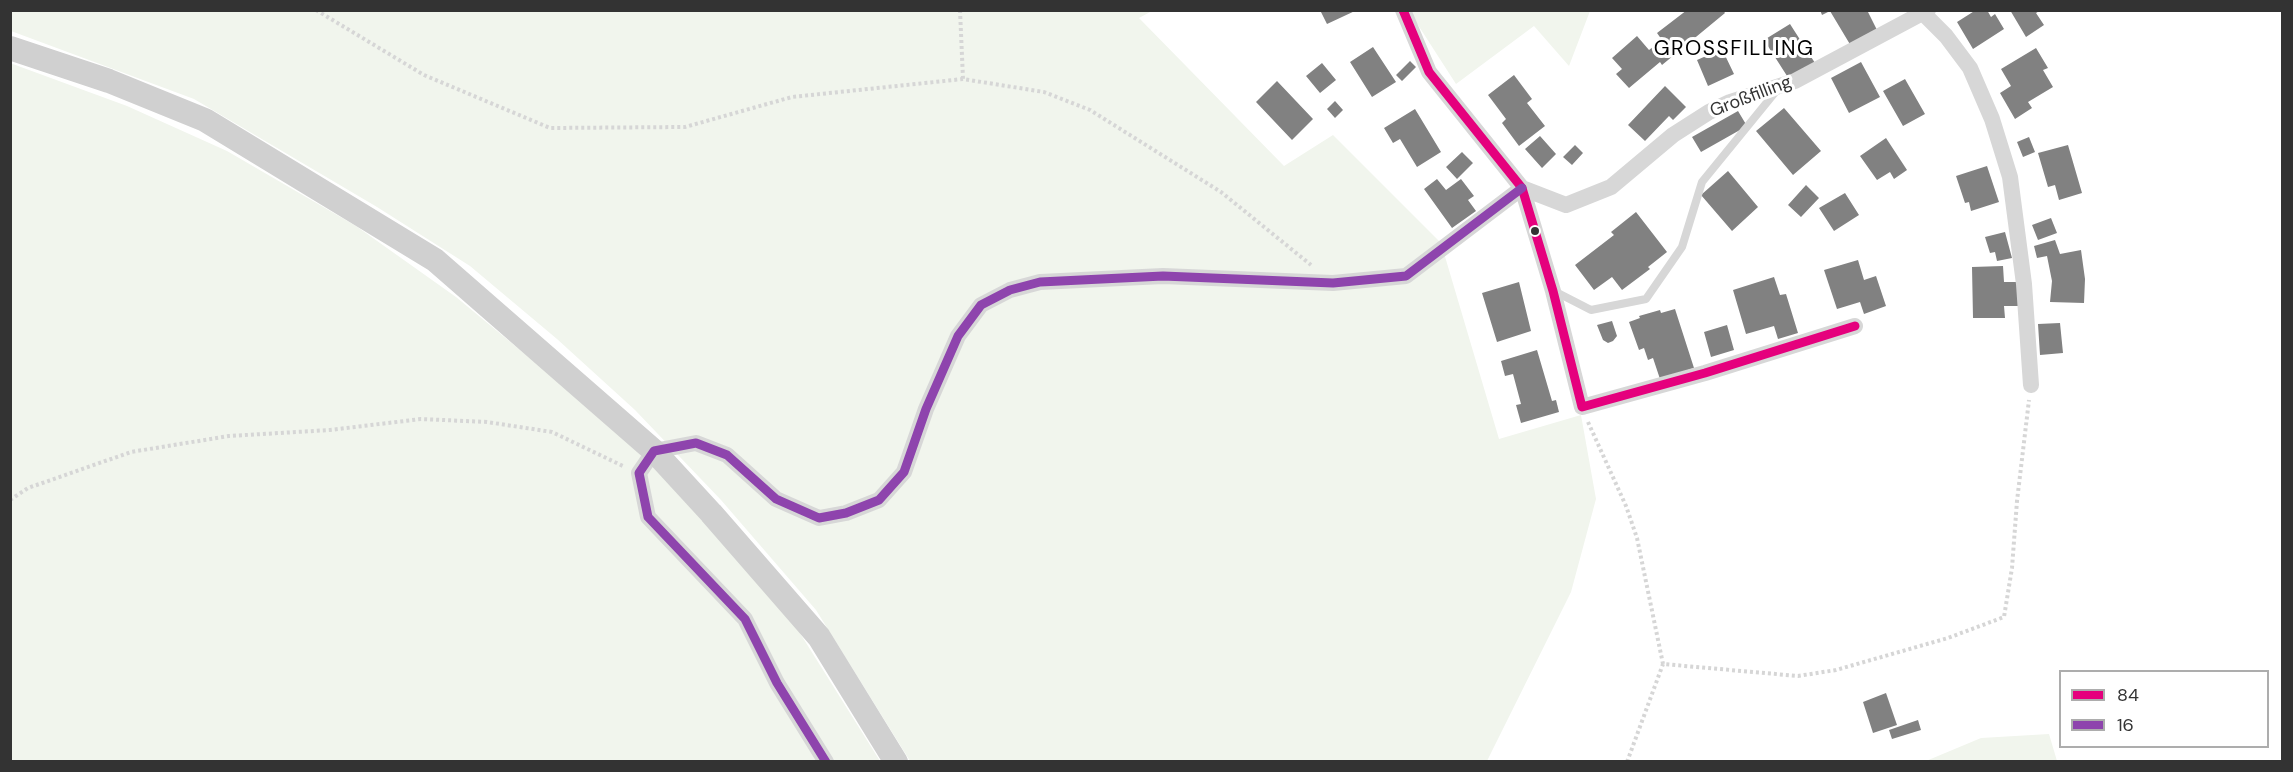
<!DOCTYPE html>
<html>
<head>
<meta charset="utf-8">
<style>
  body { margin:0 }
  #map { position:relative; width:2293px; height:772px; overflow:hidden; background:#fff; font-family:"DM Sans",sans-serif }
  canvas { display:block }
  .frame { position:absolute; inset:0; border:12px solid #333; pointer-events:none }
  .legend { position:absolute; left:2059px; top:670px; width:210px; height:78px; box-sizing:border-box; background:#fff; border:2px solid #adadad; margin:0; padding:8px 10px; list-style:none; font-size:18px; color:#333 }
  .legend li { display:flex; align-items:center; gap:12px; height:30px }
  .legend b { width:30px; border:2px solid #adadad }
</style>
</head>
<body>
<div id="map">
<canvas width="2293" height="772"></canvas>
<div class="frame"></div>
<ul class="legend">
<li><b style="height:8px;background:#e5007d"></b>84</li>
<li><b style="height:8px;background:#8e44ad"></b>16</li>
</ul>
</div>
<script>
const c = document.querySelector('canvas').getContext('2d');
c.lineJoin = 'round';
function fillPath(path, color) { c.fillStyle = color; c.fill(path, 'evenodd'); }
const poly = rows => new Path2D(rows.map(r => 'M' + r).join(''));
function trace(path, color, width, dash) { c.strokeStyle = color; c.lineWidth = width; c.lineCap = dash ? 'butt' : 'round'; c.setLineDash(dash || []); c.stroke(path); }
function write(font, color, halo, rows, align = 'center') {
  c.font = font + ' "DM Sans",sans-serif'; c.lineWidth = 6; c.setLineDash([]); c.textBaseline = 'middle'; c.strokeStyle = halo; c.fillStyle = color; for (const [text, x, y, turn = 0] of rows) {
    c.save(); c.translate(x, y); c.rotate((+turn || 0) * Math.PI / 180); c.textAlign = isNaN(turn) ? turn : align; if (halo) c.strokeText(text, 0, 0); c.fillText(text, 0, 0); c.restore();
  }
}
fillPath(poly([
  [10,11,1152,11,1139,18,1284,166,1333,135,1441,243,1499,439,1581,415,1596,499,1571,592,1487,761,910,761,816,610,721,500,635,410,557,339,470,266,377,207,194,99,11,31],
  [1409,11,1590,11,1569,66,1534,26,1456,84],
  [10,63,127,106,227,151,356,226,456,297,589,407,681,490,798,630,880,761,11,761],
  [2049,734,2057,761,1926,761,1981,738]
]), '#f1f5ed');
fillPath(poly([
  [1320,10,1357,10,1327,24],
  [1687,10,1723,10,1725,13,1662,65,1660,62,1629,88,1616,74,1622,69,1612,58,1637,36,1649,50,1662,40,1657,33],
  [1820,10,1867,10,1878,32,1851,46,1830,11,1822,15],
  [1976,10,1987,10,1991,17,1995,14,2004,29,1973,49,1957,22],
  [2010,10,2041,10,2036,13,2044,25,2026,37],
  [1790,24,1815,63,1789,79,1764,40],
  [1373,47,1396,82,1372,97,1350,62],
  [2036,48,2048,68,2043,70,2053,87,2028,102,2032,108,2015,119,2000,93,2011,86,2001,69],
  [1722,49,1734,74,1708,86,1697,60],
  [1410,61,1416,67,1402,81,1396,75],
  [1861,62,1880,97,1849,113,1831,78],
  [1322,63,1336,80,1320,93,1306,76],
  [1514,75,1532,99,1527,103,1545,126,1519,146,1502,123,1506,119,1488,95],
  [1905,79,1925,114,1903,126,1883,91],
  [1277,81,1313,119,1292,140,1256,102],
  [1665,86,1686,107,1673,120,1669,116,1645,141,1628,125],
  [1335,101,1343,110,1335,118,1327,109],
  [1784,108,1821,151,1793,175,1756,131],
  [1415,109,1441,152,1417,167,1400,139,1393,143,1384,128],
  [1738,111,1747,126,1701,152,1692,137],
  [1540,136,1556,154,1542,168,1525,149],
  [2029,137,2035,152,2023,157,2017,142],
  [1886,138,1907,170,1894,179,1890,172,1877,180,1860,156],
  [1575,145,1583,153,1572,165,1563,157],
  [2068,145,2082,193,2059,200,2055,185,2048,187,2038,153],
  [1462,152,1473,163,1457,179,1446,167],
  [1987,166,1999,202,1971,211,1969,202,1965,203,1956,176],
  [1728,171,1758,207,1732,231,1701,195],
  [1437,179,1446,190,1461,179,1474,196,1468,200,1476,211,1452,228,1424,189],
  [1806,185,1819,198,1801,217,1788,205],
  [1845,193,1859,215,1834,231,1819,208],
  [1636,212,1667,252,1648,267,1650,269,1622,290,1612,277,1594,290,1575,265,1614,235,1611,232],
  [2051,218,2057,233,2038,240,2032,225],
  [2005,232,2012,258,1997,261,1995,252,1990,253,1985,237],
  [2055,240,2060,254,2081,250,2085,279,2084,303,2050,302,2052,281,2047,256,2037,258,2034,246],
  [1858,260,1864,280,1876,276,1886,306,1864,314,1860,302,1837,309,1824,270],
  [2003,266,2004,282,2018,282,2019,306,2004,306,2005,318,1973,318,1972,267],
  [1774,277,1780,295,1786,294,1798,333,1778,339,1774,326,1746,334,1733,290],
  [1519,282,1531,331,1497,342,1482,293],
  [1675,309,1694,368,1660,379,1653,358,1648,360,1644,348,1639,350,1629,322,1640,318,1639,316,1660,310,1661,313],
  [1612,321,1617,336,1613,341,1608,343,1603,340,1597,325],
  [2060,323,2063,353,2040,355,2038,324],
  [1727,325,1734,350,1711,357,1704,332],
  [1537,350,1552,401,1556,400,1559,412,1521,423,1516,405,1521,404,1513,374,1505,376,1501,361],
  [1886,693,1897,725,1873,733,1863,702],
  [1918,720,1921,730,1892,739,1889,730]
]), '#818181');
trace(poly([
  [316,10,424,75,550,128,685,127,792,97,963,79,1044,92,1090,110,1221,192,1311,265],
  [960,10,963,79],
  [1588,422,1626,506,1637,538,1663,664,1798,676,1836,670,1948,638,2004,617,2012,568,2017,501,2029,400],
  [10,500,28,488,131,452,229,436,330,430,421,419,487,422,552,432,625,467],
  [1627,762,1663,664]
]), '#d6d6d6', 4, [3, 3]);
trace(poly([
  [1554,291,1591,310,1646,299,1682,247,1702,182,1777,90]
]), '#d7d7d7', 8);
trace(poly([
  [1403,10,1429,72,1522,188,1553,291,1582,407,1705,373,1855,326],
  [1924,14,1946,36,1970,68,1992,119,2010,177,2024,284,2031,385],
  [1522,188,1566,205,1611,187,1673,135,1709,112,1730,102,1795,81,1928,10],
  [826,762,777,683,745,619,648,517,639,473,654,451,696,443,727,455,776,499,819,518,846,513,879,500,904,472,926,409,958,336,981,305,1010,290,1040,282,1163,276,1333,283,1406,276,1522,188]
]), '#d7d7d7', 16);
trace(poly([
  [10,48,109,81,205,120,435,260,654,451,711,513,819,637,896,762]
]), '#d0d0d0', 24);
trace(poly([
  [1403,10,1429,72,1522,188,1553,291,1582,407,1705,373,1855,326]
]), '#e5007d', 9);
trace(poly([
  [826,762,777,683,745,619,648,517,639,473,654,451,696,443,727,455,776,499,819,518,846,513,879,500,904,472,926,409,958,336,981,305,1010,290,1040,282,1163,276,1333,283,1406,276,1522,188]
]), '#8e44ad', 9);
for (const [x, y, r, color] of [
  [1535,231,5,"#333"]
]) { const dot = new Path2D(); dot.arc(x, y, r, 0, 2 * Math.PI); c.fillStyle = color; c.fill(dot); trace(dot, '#fff', 2); }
write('18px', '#333', '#fff', [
  ["Großfilling",1751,97,-21]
]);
c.letterSpacing = '1.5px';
write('21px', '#000', '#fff', [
  ["GROSSFILLING",1734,49]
]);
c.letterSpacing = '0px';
</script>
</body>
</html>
